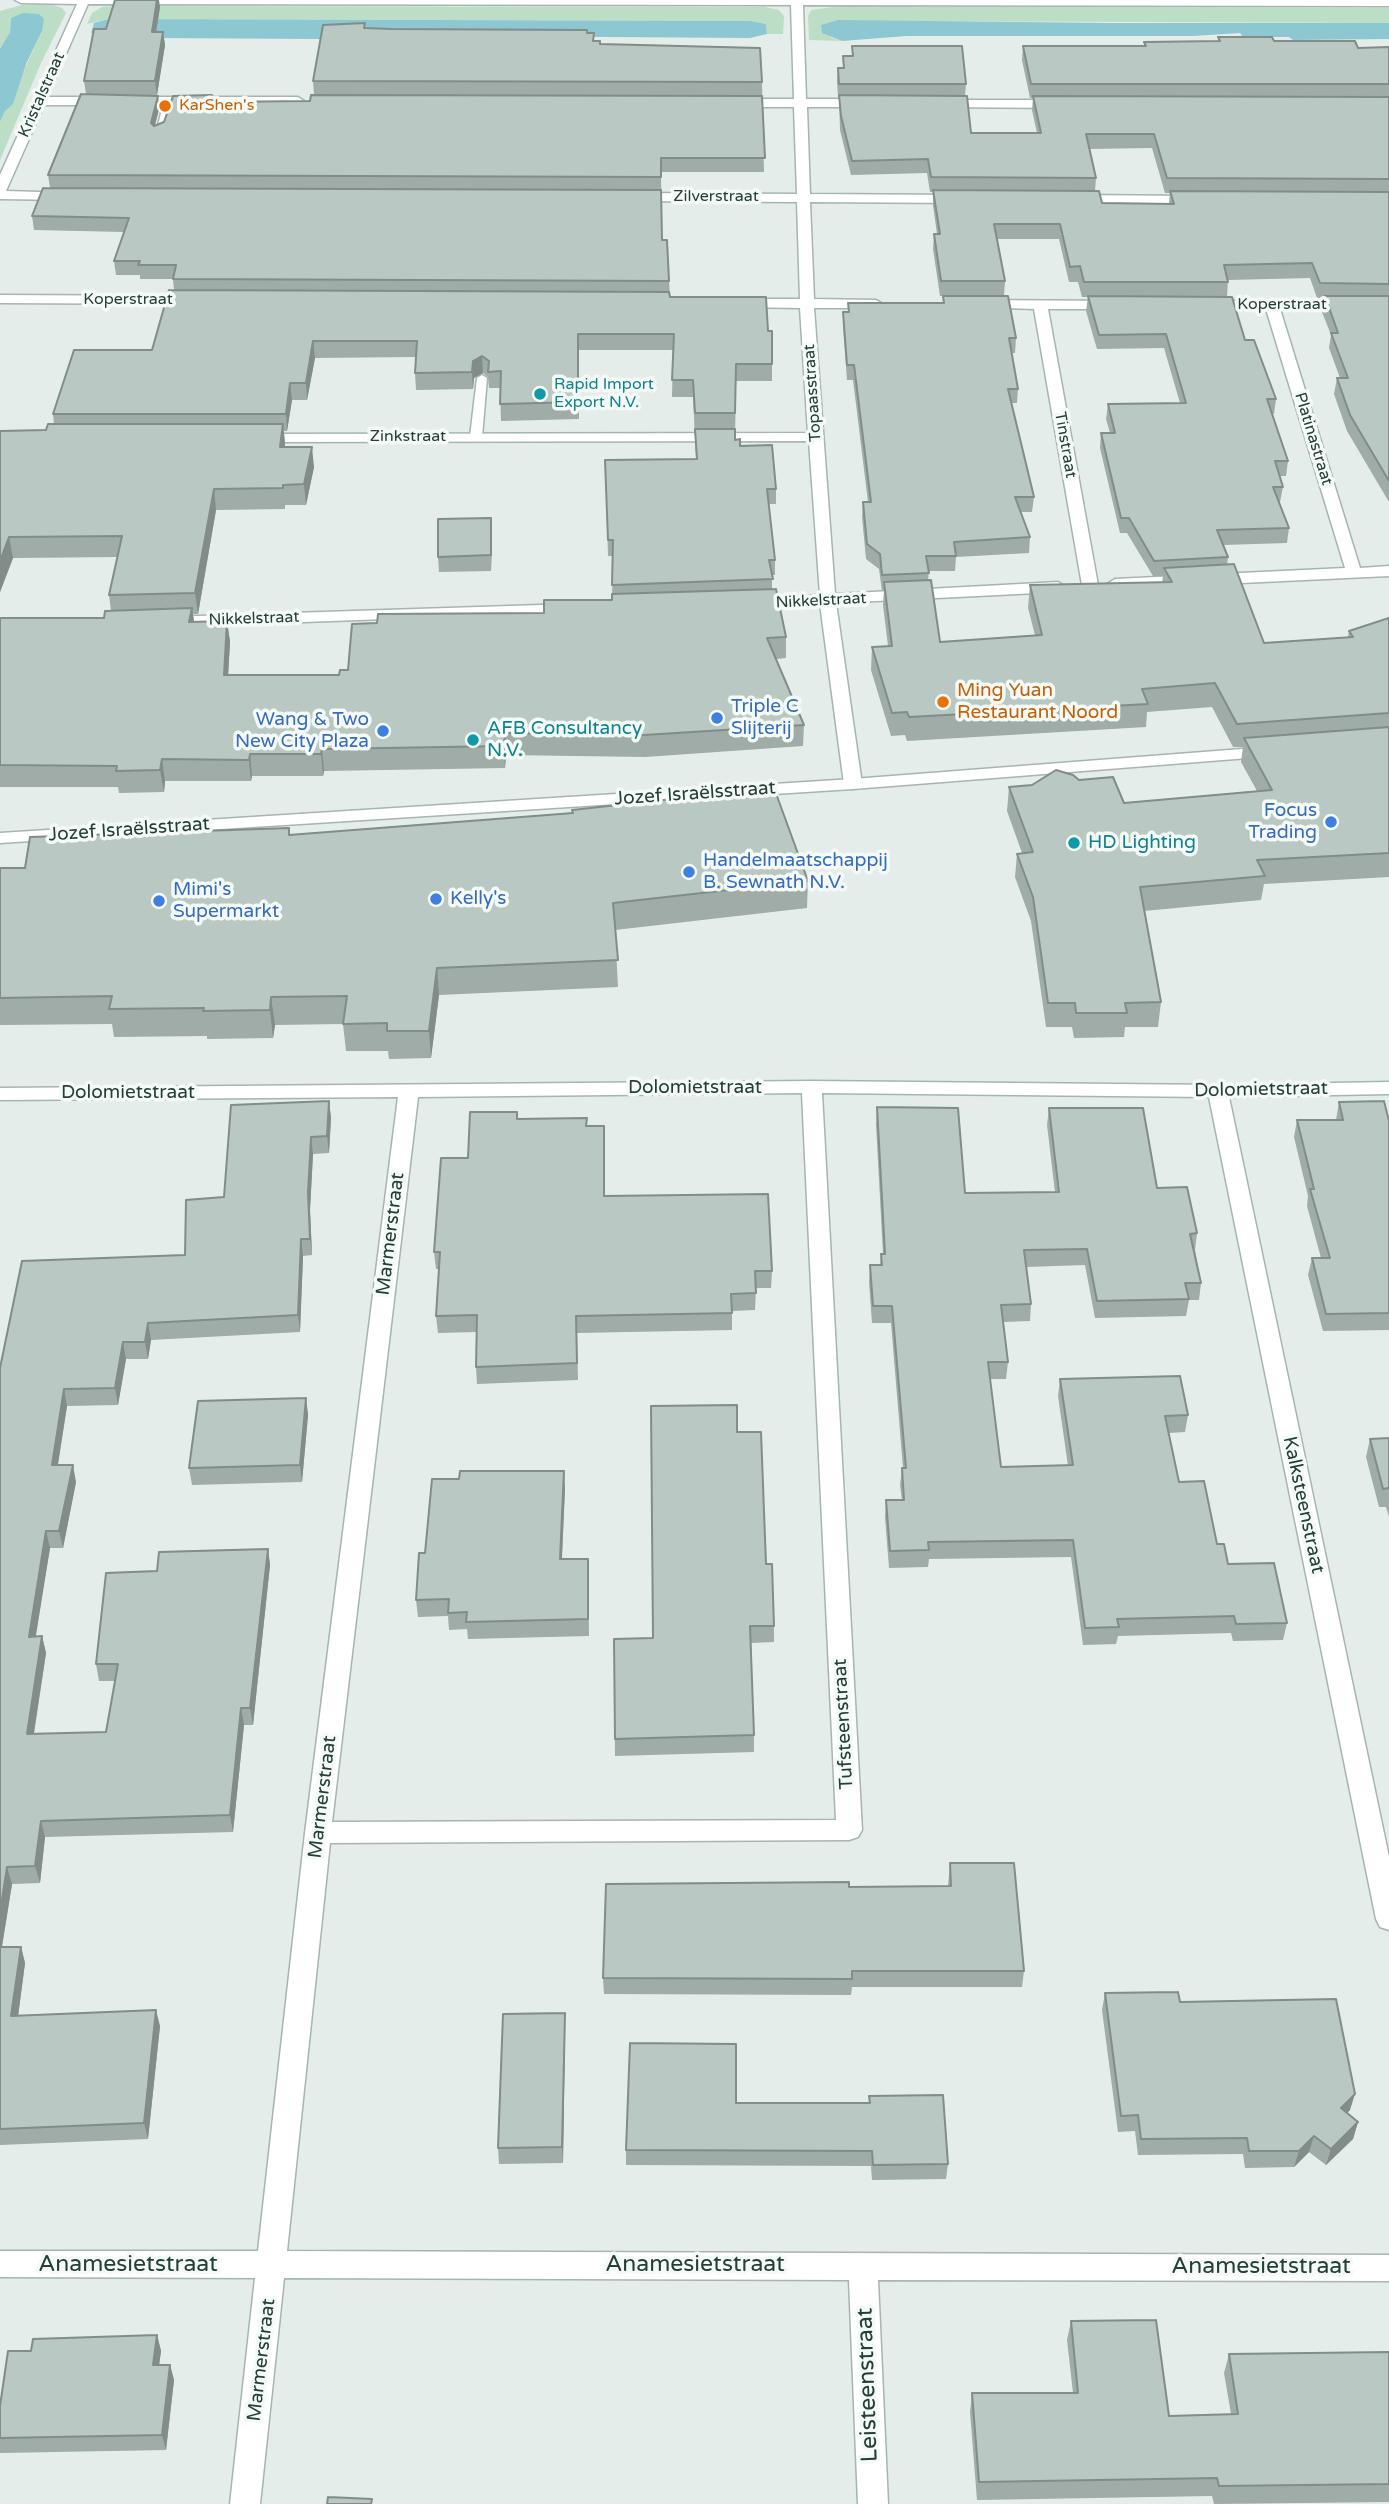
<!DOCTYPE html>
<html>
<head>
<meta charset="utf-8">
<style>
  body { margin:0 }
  canvas { display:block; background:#e4ede9 }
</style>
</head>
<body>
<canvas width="1389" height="2504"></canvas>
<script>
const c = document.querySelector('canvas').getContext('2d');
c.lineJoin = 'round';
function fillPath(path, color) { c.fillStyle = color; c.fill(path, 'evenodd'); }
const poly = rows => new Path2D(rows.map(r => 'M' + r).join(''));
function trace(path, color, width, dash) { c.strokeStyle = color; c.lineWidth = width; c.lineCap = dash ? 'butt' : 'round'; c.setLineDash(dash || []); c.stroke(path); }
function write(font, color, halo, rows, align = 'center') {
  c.font = font + ' "Varela Round",sans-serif'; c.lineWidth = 7; c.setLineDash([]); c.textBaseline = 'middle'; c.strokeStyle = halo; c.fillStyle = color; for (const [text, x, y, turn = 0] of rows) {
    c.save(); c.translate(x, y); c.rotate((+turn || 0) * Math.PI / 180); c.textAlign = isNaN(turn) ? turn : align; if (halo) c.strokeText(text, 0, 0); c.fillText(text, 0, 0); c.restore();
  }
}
fillPath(poly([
  [22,5,53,5,62,8,66,13,41,63,0,160,0,122,42,31,11,18,10,32,0,49,0,11],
  [115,6,765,7,779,10,784,16,783,34,767,34,766,24,751,21,109,19,87,24,92,13,102,7],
  [840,6,1389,8,1389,23,871,21,830,37,842,41,809,40,808,16,811,10]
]), '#bddec6');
fillPath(poly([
  [23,13,39,14,44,19,42,31,26,64,13,104,5,111,0,122,0,49,10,32,11,18],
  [109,19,751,21,766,24,767,34,750,38,321,35,320,39,151,38,108,37,91,33,94,23],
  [838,20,1109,23,1389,23,1389,39,1293,40,1289,37,1243,37,1240,33,1193,36,906,36,842,41,822,33,821,25]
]), '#8dc7d1');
const service = poly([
  [169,98,174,101,163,135,155,137,164,101,169,98],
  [482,375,487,378,482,437,476,440,470,437,477,378,482,375]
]);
const minor = poly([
  [15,0,1389,0,1389,6,803,5,806,99,865,99,871,103,865,107,807,107,810,194,960,195,967,199,960,203,810,202,814,299,876,300,883,304,876,308,814,308,835,594,1058,582,1066,587,1058,592,836,603,862,784,853,789,844,784,820,604,751,608,743,603,751,598,820,595,809,441,258,442,251,438,258,434,808,433,800,308,740,307,733,303,740,299,800,299,797,202,632,201,626,197,632,193,797,194,794,107,733,107,727,103,733,99,794,99,791,5,88,4,47,97,298,97,304,101,298,105,44,105,6,191,73,193,74,196,68,200,0,199,0,175,77,4,21,3,15,0],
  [940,100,1061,100,1067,104,1061,108,936,107,936,101,940,100],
  [1073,195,1198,196,1205,200,1198,204,1068,202,1066,199,1073,195],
  [0,295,193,296,200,300,193,304,0,303,0,295],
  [982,300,1114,301,1121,305,1114,309,1048,309,1098,585,1096,588,1090,590,1082,585,1034,309,977,307,977,301,982,300],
  [1206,301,1389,301,1389,309,1280,309,1360,568,1389,566,1389,576,1115,589,1107,584,1115,579,1345,568,1266,309,1201,308,1199,305,1206,301],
  [572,604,578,606,580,609,578,612,167,627,159,622,167,617,572,604],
  [812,1081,1218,1085,1389,1082,1389,1094,1229,1097,1389,1857,1389,1930,1380,1927,1376,1919,1209,1097,822,1093,862,1830,858,1837,849,1840,330,1843,287,2251,1389,2255,1389,2281,878,2280,888,2504,858,2504,849,2280,284,2278,260,2504,230,2504,255,2278,0,2277,0,2251,258,2251,305,1833,398,1097,0,1100,0,1088,812,1081],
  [802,1093,836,1820,332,1822,418,1097,802,1093]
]);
const tertiary = poly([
  [1268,747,1274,748,1277,752,1274,756,853,789,0,843,0,833,853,779,1268,747]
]);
trace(service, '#a6b5b0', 3);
trace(minor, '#a6b5b0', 3);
trace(tertiary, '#a6b5b0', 3);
fillPath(service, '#fff');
fillPath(minor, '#fff');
fillPath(tertiary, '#fff');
fillPath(poly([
  [160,7,156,32,163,32,165,45,157,95,88,95,158,96,159,109,155,126,164,122,212,95,213,102,310,101,314,95,313,81,366,28,587,33,594,41,601,44,762,82,764,172,661,172,662,240,667,240,670,297,768,331,772,364,772,381,736,381,735,440,776,489,776,504,769,504,775,560,775,575,772,575,772,589,786,637,786,658,776,659,804,725,803,746,645,757,506,755,505,768,324,771,323,776,252,776,251,781,165,781,164,792,119,793,118,787,0,787,0,618,104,618,111,611,109,595,117,557,13,558,0,592,0,431,46,430,54,424,53,414,152,350,174,290,173,279,140,279,140,275,116,275,114,261,124,232,34,230,32,216,50,188,48,175,86,94,84,81,106,29],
  [579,350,673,350,672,397,693,397,696,459,605,460,608,556,613,556,612,600,544,613,377,623,348,670,339,675,228,675,230,642,227,621,194,622,193,614,198,614,216,510,285,509,285,505,306,505,314,467,285,447,284,431,287,431,292,400,307,400,315,358,416,357,415,373,416,390,473,389,474,378,483,373,488,377,489,388,500,388,501,421,579,419],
  [1218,37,1358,48,1389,47,1389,502,1347,431,1334,394,1337,378,1340,378,1329,348,1331,335,1322,312,1324,298,1317,298,1310,278,1228,280,1227,297,1245,340,1276,399,1274,414,1272,414,1288,461,1286,476,1279,476,1283,487,1280,502,1279,502,1289,528,1287,543,1223,545,1228,557,1227,565,1264,643,1348,637,1349,631,1389,618,1389,877,1264,884,1261,900,1144,911,1161,1002,1158,1027,1125,1027,1124,1037,1074,1038,1072,1027,1046,1027,1031,921,1015,877,1017,854,1022,853,1007,811,1009,787,1079,780,1124,803,1257,791,1241,762,1243,747,1233,747,1212,707,1147,712,1146,727,907,741,905,735,891,736,871,670,872,647,888,646,883,605,884,591,882,591,879,569,866,559,862,517,863,502,868,502,853,380,847,380,843,326,843,312,848,312,848,303,943,303,943,296,940,296,933,249,934,234,937,234,933,205,933,192,930,192,927,173,851,175,840,130,839,97,838,97,837,81,838,68,843,68,843,56,852,56,852,46,966,84,965,96,971,133,1037,133,1032,110,1033,98,1030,98,1022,60,1023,46,1144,46,1144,42,1218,41],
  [1152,148,1165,193,1170,193,1169,203,1102,203,1095,191,1096,178,1090,149],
  [997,239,1059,239,1069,282,1078,282,1082,297,1088,297,1086,311,1097,349,1164,348,1180,403,1108,404,1106,419,1110,433,1101,433,1100,448,1120,533,1127,533,1153,576,1163,576,1162,583,1030,585,1028,608,1035,635,940,642,928,580,929,571,955,571,956,557,1029,553,1030,537,1021,512,1032,512,1034,497,1011,403,1017,403,1018,389,1011,353,1015,353,1016,338,1004,296,1005,281],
  [492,533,491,571,439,572,438,557],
  [572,810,808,881,807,908,615,930,618,987,439,995,431,1058,389,1059,388,1051,346,1051,343,1024,275,1025,273,1038,207,1039,207,1036,114,1037,112,1024,0,1025,0,868,25,868,290,835,572,813],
  [329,1101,331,1118,329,1153,313,1154,310,1210,312,1255,303,1256,300,1332,151,1340,148,1359,126,1359,118,1405,67,1406,58,1465,76,1482,63,1548,50,1548,35,1636,42,1636,46,1653,34,1734,106,1732,115,1681,99,1681,96,1664,157,1571,268,1549,270,1565,253,1725,244,1725,233,1832,45,1837,40,1883,12,1884,2,1947,21,1947,25,1963,18,2016,160,2026,148,2139,0,2145,0,1368,185,1255,224,1197],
  [1339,1102,1389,1121,1389,1330,1323,1331,1308,1275,1312,1258,1321,1258,1307,1206,1308,1196,1294,1137,1297,1120,1336,1120],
  [877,1107,965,1193,1055,1192,1047,1125,1049,1108,1157,1188,1197,1233,1195,1250,1201,1283,1199,1300,1189,1300,1186,1316,1095,1318,1085,1265,1026,1267,1031,1304,1030,1321,1003,1322,1008,1362,1006,1379,990,1379,1001,1467,1068,1466,1058,1396,1060,1379,1188,1415,1185,1432,1169,1433,1179,1482,1217,1544,1228,1564,1287,1623,1283,1640,1233,1641,1231,1633,1118,1636,1116,1644,1083,1645,1071,1557,929,1559,928,1567,889,1568,885,1517,886,1500,902,1500,900,1485,902,1468,903,1468,891,1323,872,1323,869,1282,870,1265,880,1265,881,1254,883,1254,876,1124],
  [518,1119,587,1126,604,1126,604,1196,772,1271,771,1288,756,1288,755,1310,732,1311,732,1330,577,1333,578,1380,477,1384,476,1367,476,1332,438,1333,436,1316,439,1269,436,1269,434,1252,468,1158],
  [306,1398,308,1415,302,1482,192,1485,189,1468],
  [737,1432,766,1564,774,1626,774,1642,751,1643,754,1735,754,1752,615,1756,614,1639,653,1638],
  [1389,1438,1389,1517,1386,1507,1379,1507,1366,1457,1370,1439],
  [565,1488,562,1559,588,1559,589,1636,468,1639,467,1629,449,1630,448,1616,418,1617,416,1600],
  [950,1863,1024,1971,1022,1987,852,1987,851,1995,604,1994,603,1978,849,1887,948,1886],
  [1105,1993,1180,2002,1350,2110,1347,2113,1358,2122,1353,2139,1326,2165,1309,2152,1294,2167,1245,2168,1243,2154,1138,2155,1135,2131,1118,2132,1102,2010],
  [565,2029,563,2163,499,2164,498,2148],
  [869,2096,948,2164,946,2179,872,2180,871,2166,626,2165,626,2150,736,2103,869,2103],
  [1071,2321,1169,2416,1231,2414,1224,2373,1229,2354,1389,2352,1389,2502,1214,2504,1212,2496,977,2500,970,2412,972,2393,1073,2393,1067,2340],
  [157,2335,161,2351,159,2365,170,2365,174,2380,166,2450,0,2453,0,2406,31,2351]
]), '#9faca7');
fillPath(poly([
  [157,0,159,0,160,7,154,45,152,32],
  [163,32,165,45,157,95,155,81],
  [158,96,159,109,152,136,151,123],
  [313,341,315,358,307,400,306,383],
  [482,356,483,373,474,378,473,389,472,372,473,361],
  [290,383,292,400,287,431,286,414],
  [283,424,285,444,282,468,280,447],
  [312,447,314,467,306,505,304,484],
  [214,489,216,510,198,614,195,593],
  [491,518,492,533,491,571],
  [9,537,13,558,0,592,0,561],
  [192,608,195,629,189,622],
  [227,621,230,642,227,696,224,675],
  [505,733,506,755,505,768,504,746],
  [322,749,324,771,323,776,321,754],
  [250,754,252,776,251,781,249,760],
  [162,759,165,781,164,792,160,770],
  [437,968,439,995,431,1058,429,1031],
  [271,997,275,1025,273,1038,270,1010],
  [329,1101,331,1118,329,1153,327,1136],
  [311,1137,313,1154,310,1210,312,1255,310,1239,308,1193],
  [301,1239,303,1256,300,1332,298,1315],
  [148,1323,151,1340,148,1359,145,1342],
  [123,1342,126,1359,118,1405,115,1388],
  [64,1389,67,1406,55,1482,52,1465],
  [306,1398,308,1415,302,1482,300,1465],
  [73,1465,76,1482,63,1548,59,1531],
  [564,1471,565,1488,561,1576,560,1559],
  [46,1531,50,1548,33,1654,29,1637],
  [268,1549,270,1565,253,1725,250,1708],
  [42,1636,46,1653,31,1751,27,1734],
  [241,1708,244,1725,233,1832,230,1815],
  [41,1821,45,1837,40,1883,35,1866],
  [7,1867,12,1884,0,1958,0,1913],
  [21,1947,25,1963,16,2032,11,2016],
  [156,2010,160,2026,148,2139,144,2123],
  [565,2013,565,2029,563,2163,562,2147],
  [1355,2094,1350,2110,1336,2124,1341,2108],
  [1358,2122,1353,2139,1326,2165,1331,2149],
  [1314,2136,1309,2152,1294,2167,1299,2151],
  [157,2335,161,2351,157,2380,153,2365],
  [170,2365,174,2380,166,2450,162,2435]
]), '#828c88');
const building = poly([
  [115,0,157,0,152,32,163,32,155,81,84,81,94,29,106,29,115,0],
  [365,23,364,28,391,29,587,30,587,33,594,33,593,41,600,41,600,44,760,48,762,82,313,81,323,25,365,23],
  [1218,37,1272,37,1274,41,1355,41,1358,48,1389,47,1389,84,1031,84,1023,46,1146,46,1144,42,1220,41,1218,37],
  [852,46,962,46,966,84,839,84,838,68,844,68,843,56,853,56,852,46],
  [81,94,158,96,151,123,154,126,164,122,173,96,212,95,210,102,310,101,311,95,762,96,765,158,661,158,661,177,48,175,81,94],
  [839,95,967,96,971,133,1041,133,1033,96,1389,97,1389,179,1167,178,1154,134,1086,134,1096,178,931,177,928,159,852,161,841,116,839,95],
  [43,188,661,190,662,240,667,240,669,281,173,279,176,265,138,265,140,261,114,261,129,218,32,216,43,188],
  [933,190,1099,191,1102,203,1174,204,1170,191,1389,192,1389,284,1320,283,1312,263,1224,265,1228,282,1084,282,1080,266,1070,267,1060,224,994,224,1005,281,941,281,934,234,940,234,933,190],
  [169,290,669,292,670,297,766,297,768,331,772,331,772,364,736,364,735,413,695,413,693,380,672,380,674,334,578,334,578,402,500,404,501,371,488,372,489,361,482,356,473,361,472,372,415,373,417,341,313,341,306,383,290,383,286,414,53,414,74,350,152,350,169,290],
  [943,296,1008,296,1016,338,1009,338,1018,389,1008,389,1034,497,1015,497,1030,537,954,542,956,556,926,556,929,573,882,575,880,554,867,544,863,502,871,502,854,365,847,365,843,312,849,312,848,303,944,303,943,296],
  [1088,296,1232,297,1245,340,1254,340,1276,399,1267,399,1288,461,1275,461,1283,487,1273,487,1289,528,1217,530,1228,557,1154,561,1129,518,1121,518,1101,433,1115,433,1108,404,1186,403,1166,334,1099,335,1088,296],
  [1325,296,1389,296,1389,481,1350,415,1337,378,1348,378,1331,333,1338,333,1325,296],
  [48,424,283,424,280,447,312,447,304,484,283,485,283,488,214,489,195,593,109,595,122,536,9,537,0,561,0,431,46,430,48,424],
  [695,429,735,429,735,440,740,439,740,446,772,445,776,489,767,489,775,560,769,560,773,579,612,585,613,540,608,540,605,460,697,459,695,429],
  [491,518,491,555,438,557,438,519,491,518],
  [1234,564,1264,643,1353,637,1349,631,1389,618,1389,713,1237,724,1215,683,1142,689,1148,704,909,717,907,712,892,713,872,647,892,646,884,582,931,580,940,642,1042,635,1030,585,1172,582,1164,568,1234,564],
  [776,589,786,637,767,638,804,725,644,735,505,733,504,746,322,749,321,754,250,754,249,760,162,759,160,770,116,771,117,766,0,765,0,618,104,618,105,611,192,608,189,622,227,621,224,675,339,675,340,670,348,670,352,624,377,623,378,614,544,613,544,600,612,600,612,594,776,589],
  [1389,727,1389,853,1257,860,1265,876,1140,887,1161,1002,1125,1003,1127,1013,1076,1013,1075,1003,1048,1003,1033,897,1017,854,1033,852,1009,787,1032,785,1056,770,1073,775,1079,780,1113,777,1124,803,1272,790,1244,738,1389,727],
  [774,788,808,881,613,903,618,960,437,968,429,1031,387,1031,387,1023,343,1024,347,996,271,997,270,1010,203,1011,204,1008,109,1009,112,996,0,998,0,868,25,868,30,837,289,828,289,835,573,813,572,810,774,788],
  [329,1101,327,1136,311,1137,308,1193,310,1239,301,1239,298,1315,148,1323,145,1342,123,1342,115,1388,64,1389,52,1465,73,1465,59,1531,46,1531,29,1637,42,1636,27,1734,106,1732,118,1664,96,1664,106,1573,157,1571,159,1552,268,1549,250,1708,241,1708,230,1815,41,1821,35,1866,7,1867,0,1913,0,1368,22,1261,185,1255,186,1200,224,1197,231,1105,329,1101],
  [1384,1101,1389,1121,1389,1313,1326,1314,1312,1258,1330,1258,1310,1189,1314,1189,1297,1120,1343,1120,1339,1102,1384,1101],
  [877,1107,958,1108,965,1193,1059,1192,1049,1108,1143,1108,1157,1188,1187,1187,1197,1233,1190,1234,1201,1283,1185,1283,1189,1299,1097,1301,1087,1249,1024,1250,1031,1304,1001,1305,1008,1362,988,1362,1001,1467,1073,1465,1060,1379,1180,1376,1188,1415,1165,1416,1179,1482,1204,1481,1217,1544,1224,1544,1228,1564,1274,1563,1287,1623,1236,1624,1234,1616,1117,1619,1119,1627,1085,1628,1073,1540,928,1542,929,1550,890,1551,886,1500,904,1500,902,1468,906,1468,892,1306,873,1306,870,1265,882,1265,881,1254,885,1254,877,1107],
  [470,1112,517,1112,517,1119,587,1118,586,1126,604,1126,604,1196,768,1194,772,1271,755,1271,756,1293,731,1294,732,1313,576,1316,577,1363,476,1367,477,1315,436,1316,440,1252,434,1252,441,1158,468,1158,470,1112],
  [306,1398,300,1465,189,1468,198,1401,306,1398],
  [737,1405,737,1432,761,1432,766,1564,772,1564,774,1626,750,1626,754,1735,615,1739,614,1639,653,1638,651,1406,737,1405],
  [1389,1438,1389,1488,1383,1489,1370,1439,1389,1438],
  [460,1471,564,1471,560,1559,588,1559,588,1619,466,1622,467,1612,448,1613,449,1599,416,1600,419,1553,425,1553,432,1479,459,1479,460,1471],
  [950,1863,1014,1863,1024,1971,852,1971,852,1979,603,1978,606,1884,849,1882,849,1887,951,1886,950,1863],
  [0,1947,21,1947,11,2016,156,2010,144,2123,0,2129,0,1947],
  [1178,1992,1180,2002,1336,1999,1355,2094,1341,2108,1358,2122,1331,2149,1314,2136,1299,2151,1249,2151,1247,2138,1141,2139,1138,2115,1121,2116,1105,1993,1178,1992],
  [565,2013,562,2147,498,2148,503,2014,565,2013],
  [630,2043,736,2044,736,2103,870,2103,869,2096,943,2095,948,2164,873,2165,872,2151,626,2150,630,2043],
  [1156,2320,1169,2416,1238,2414,1229,2354,1389,2352,1389,2484,1219,2486,1217,2478,979,2482,972,2393,1078,2393,1071,2321,1156,2320],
  [157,2335,153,2365,170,2365,162,2435,0,2438,0,2406,8,2351,31,2351,33,2339,157,2335],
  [328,2497,372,2499,371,2504,327,2504,328,2497]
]);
fillPath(building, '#b9c8c2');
trace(building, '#828c88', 2);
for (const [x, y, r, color] of [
  [165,106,7,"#e8710a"],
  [540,394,7,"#0f9aa8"],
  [943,702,7,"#e8710a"],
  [717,718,7,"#3f7fe0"],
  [383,731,7,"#3f7fe0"],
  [473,740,7,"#0f9aa8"],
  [1331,822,7,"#3f7fe0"],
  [1074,843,7,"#0f9aa8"],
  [689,872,7,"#3f7fe0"],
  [436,899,7,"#3f7fe0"],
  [159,901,7,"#3f7fe0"]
]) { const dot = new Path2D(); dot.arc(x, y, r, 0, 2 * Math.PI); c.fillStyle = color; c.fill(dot); trace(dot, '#f5faf7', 2.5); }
write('16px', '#233f38', '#f5faf7', [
  ["Kristalstraat",42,95,-66],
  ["Zilverstraat",716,197],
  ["Koperstraat",128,300],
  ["Koperstraat",1282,305],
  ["Topaasstraat",813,393,-94],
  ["Zinkstraat",408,437],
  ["Platinastraat",1313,439,73],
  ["Tinstraat",1065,445,80],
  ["Nikkelstraat",821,601,-3],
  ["Nikkelstraat",254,619,-2]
]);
write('16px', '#c56008', '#f5faf7', [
  ["KarShen's",179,106]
], 'left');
write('16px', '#0d838f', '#f5faf7', [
  ["Rapid Import",554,385],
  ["Export N.V.",554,403]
], 'left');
write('19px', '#c56008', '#f5faf7', [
  ["Ming Yuan",957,691],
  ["Restaurant Noord",957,713]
], 'left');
write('19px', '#366cbe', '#f5faf7', [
  ["Triple C",731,707],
  ["Slijterij",731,729],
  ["Wang & Two",369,720,"right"],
  ["New City Plaza",369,742,"right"],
  ["Focus",1317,811,"right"],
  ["Trading",1317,833,"right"],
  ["Handelmaatschappij",703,861],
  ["B. Sewnath N.V.",703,883],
  ["Mimi's",173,890],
  ["Supermarkt",173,912],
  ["Kelly's",450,899]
], 'left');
write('19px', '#0d838f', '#f5faf7', [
  ["AFB Consultancy",487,729],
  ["N.V.",487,751],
  ["HD Lighting",1088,843]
], 'left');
write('19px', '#233f38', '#f5faf7', [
  ["Jozef Israëlsstraat",695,794,-4],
  ["Jozef Israëlsstraat",129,830,-4],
  ["Dolomietstraat",695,1088],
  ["Dolomietstraat",1261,1090,-1],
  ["Dolomietstraat",128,1093],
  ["Marmerstraat",391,1234,-83],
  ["Kalksteenstraat",1303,1505,78],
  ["Tufsteenstraat",844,1724,-93],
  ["Marmerstraat",323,1797,-83],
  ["Marmerstraat",262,2360,-83]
]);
write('23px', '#233f38', '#f5faf7', [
  ["Anamesietstraat",128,2265],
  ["Anamesietstraat",695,2265],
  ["Anamesietstraat",1261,2267],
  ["Leisteenstraat",868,2385,-92]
]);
</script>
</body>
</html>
